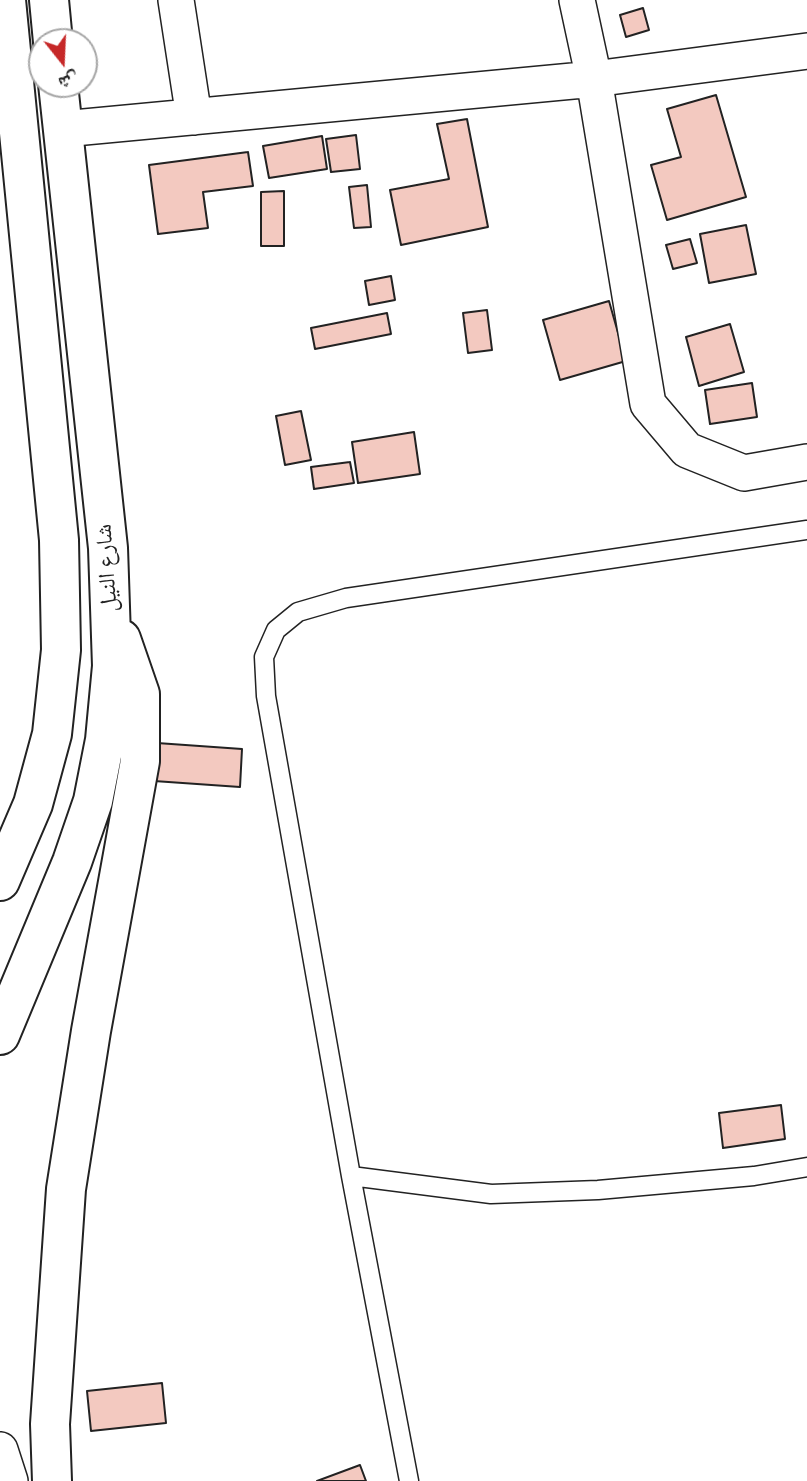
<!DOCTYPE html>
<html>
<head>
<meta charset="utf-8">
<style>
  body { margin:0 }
  #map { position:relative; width:807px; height:1481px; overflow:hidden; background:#fff; font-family:Karla,"Noto Naskh Arabic",sans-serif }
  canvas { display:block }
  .north { position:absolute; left:28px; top:28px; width:70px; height:70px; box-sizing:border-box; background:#fff; border:2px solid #a7a7a7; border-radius:50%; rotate:162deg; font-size:19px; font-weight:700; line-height:28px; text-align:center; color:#222 }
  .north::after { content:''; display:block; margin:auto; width:24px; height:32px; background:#c62828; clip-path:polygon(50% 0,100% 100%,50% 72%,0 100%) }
</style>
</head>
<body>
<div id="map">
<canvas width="807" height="1481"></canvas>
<div class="north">ش</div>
</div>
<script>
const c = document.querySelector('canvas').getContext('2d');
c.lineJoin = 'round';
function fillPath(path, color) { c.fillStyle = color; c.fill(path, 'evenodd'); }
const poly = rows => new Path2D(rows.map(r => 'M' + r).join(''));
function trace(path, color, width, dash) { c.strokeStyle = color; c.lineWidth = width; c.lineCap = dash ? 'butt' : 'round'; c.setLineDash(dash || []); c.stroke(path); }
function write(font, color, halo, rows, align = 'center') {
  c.font = font + ' Karla,"Noto Naskh Arabic",sans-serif'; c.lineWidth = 5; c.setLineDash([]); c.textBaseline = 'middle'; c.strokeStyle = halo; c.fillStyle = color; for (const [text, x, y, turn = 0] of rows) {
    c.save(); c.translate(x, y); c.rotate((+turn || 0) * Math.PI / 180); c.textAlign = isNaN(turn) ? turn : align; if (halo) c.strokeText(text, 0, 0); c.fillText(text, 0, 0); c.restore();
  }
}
const building = poly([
  [643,8,649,30,626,37,620,15,643,8],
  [716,95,746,197,667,220,651,165,681,157,667,109,716,95],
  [467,119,488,227,401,245,390,190,449,179,437,124,467,119],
  [356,135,360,169,331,172,326,139,356,135],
  [322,136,327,169,269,178,263,146,322,136],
  [248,152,253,186,203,192,208,228,158,234,149,165,248,152],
  [367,185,371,227,354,228,349,187,367,185],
  [284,191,284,246,261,246,261,192,284,191],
  [746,225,756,274,709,283,700,234,746,225],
  [690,239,697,263,673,269,666,245,690,239],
  [391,276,395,300,369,305,365,281,391,276],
  [609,301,626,361,560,380,543,320,609,301],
  [487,310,492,350,468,353,463,313,487,310],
  [387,313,391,334,315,349,311,328,387,313],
  [730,324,744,372,699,386,686,337,730,324],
  [752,383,757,417,710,424,705,390,752,383],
  [301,411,311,460,285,465,276,416,301,411],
  [414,432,420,474,358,483,352,442,414,432],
  [350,462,354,483,314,489,311,467,350,462],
  [157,743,242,749,240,787,154,781,157,743],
  [781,1105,785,1139,723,1148,719,1113,781,1105],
  [162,1383,166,1423,91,1431,87,1391,162,1383],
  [360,1465,366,1481,317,1481,360,1465]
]);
fillPath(building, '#f3c9c0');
trace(building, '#222', 2);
const service = poly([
  [351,1176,491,1194,598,1190,754,1176,807,1167],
  [409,1481,351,1176,266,696,264,657,276,630,298,612,346,598,807,530]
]);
const minor = poly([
  [176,0,194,117],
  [577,0,594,79,648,404,687,450,744,473,807,462],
  [63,129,594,79,807,51],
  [0,1450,10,1481]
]);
const primary = poly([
  [49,0,53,42],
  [0,881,33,804,52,734,61,650,59,540,6,0],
  [0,1035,72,862,93,801,105,740,112,666,108,548,58,84],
  [52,1481,50,1424,66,1189,91,1031,140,761,140,694,121,639]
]);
trace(service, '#222', 21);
trace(minor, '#222', 38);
trace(primary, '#222', 42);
trace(service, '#fff', 18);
trace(minor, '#fff', 35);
trace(primary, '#fff', 38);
write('23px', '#222', '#fff', [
  ["شارع النيل",107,568,-94]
]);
</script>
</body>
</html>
